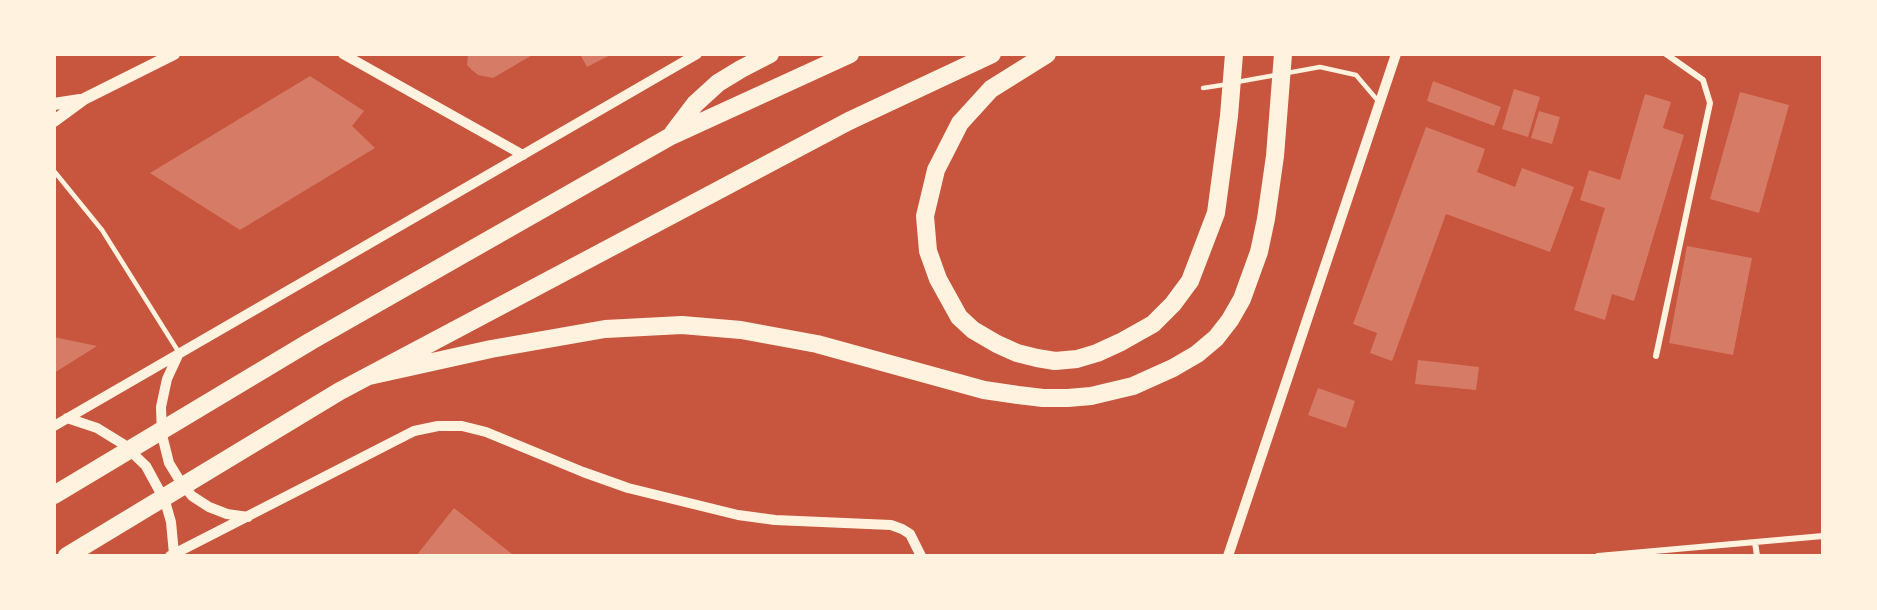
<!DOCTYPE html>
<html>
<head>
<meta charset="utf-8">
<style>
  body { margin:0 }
  #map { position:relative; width:1877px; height:610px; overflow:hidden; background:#c8553d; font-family:"Fira Sans Condensed",sans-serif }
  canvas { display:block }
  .frame { position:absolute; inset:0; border:56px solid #fff3e0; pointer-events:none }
</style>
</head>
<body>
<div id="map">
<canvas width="1877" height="610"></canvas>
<div class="frame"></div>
</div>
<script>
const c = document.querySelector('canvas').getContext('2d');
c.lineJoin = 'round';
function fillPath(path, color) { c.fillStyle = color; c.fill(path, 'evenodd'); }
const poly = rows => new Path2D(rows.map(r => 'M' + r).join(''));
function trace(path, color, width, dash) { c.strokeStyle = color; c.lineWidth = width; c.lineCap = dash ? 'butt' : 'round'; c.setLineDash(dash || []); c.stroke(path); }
fillPath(poly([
  [468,54,534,54,493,78,478,75,472,70,467,65],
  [580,54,612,54,587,67],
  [310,76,364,111,352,126,375,148,240,230,150,173],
  [1433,81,1501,107,1494,126,1427,101],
  [1514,89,1540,97,1528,137,1502,129],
  [1740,92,1789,105,1759,213,1710,199],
  [1645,94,1671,102,1663,128,1684,135,1634,301,1612,294,1605,320,1574,310,1605,208,1580,200,1589,170,1620,180],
  [1539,111,1560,117,1552,144,1531,138],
  [1426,127,1485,149,1477,172,1515,187,1522,168,1574,187,1550,252,1446,214,1392,361,1370,353,1377,333,1353,324],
  [1687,246,1752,258,1733,355,1669,343],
  [54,337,97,346,54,373],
  [1418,360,1479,367,1476,390,1415,384],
  [1318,388,1355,401,1346,428,1308,415],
  [454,508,512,554,511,556,416,556]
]), '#d67c66');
trace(poly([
  [1287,73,1320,67,1356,75,1379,102],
  [1237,82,1276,75],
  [1203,88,1229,84],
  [54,171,102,230,178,351]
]), '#fff3e0', 4.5);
trace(poly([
  [1656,356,1710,103,1703,80,1666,54],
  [1755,542,1757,556],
  [1598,556,1823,536]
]), '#fff3e0', 6);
trace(poly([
  [343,54,523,155],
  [179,353,167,379,161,407,162,435,169,463,180,481,192,496,209,507,227,514,248,517],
  [67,418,97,428,123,444,146,466,165,501,171,522,174,554],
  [54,426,697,54],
  [170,556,414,431,438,426,462,426,486,432,583,472,628,488,738,515,775,520,891,525,902,529,910,534,921,556],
  [1228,556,1396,54]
]), '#fff3e0', 10);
trace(poly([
  [54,104,80,100],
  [54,121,84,99,174,54]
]), '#fff3e0', 12);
trace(poly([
  [1047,54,991,89,960,123,936,170,925,216,928,251,938,279,959,317,973,330,997,344,1017,353,1037,358,1055,361,1077,359,1097,353,1121,342,1153,324,1173,304,1190,281,1216,213,1229,116,1234,54],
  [673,133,695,104,718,83,741,69,770,54],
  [369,376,491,349,605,329,682,325,741,330,817,344,984,390,1018,395,1043,398,1068,398,1091,396,1133,386,1173,368,1197,354,1216,338,1230,320,1242,299,1259,252,1266,219,1275,156,1283,54],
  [54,495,311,341,671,136,850,54],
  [67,556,340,391,849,121,992,54]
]), '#fff3e0', 18);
</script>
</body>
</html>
